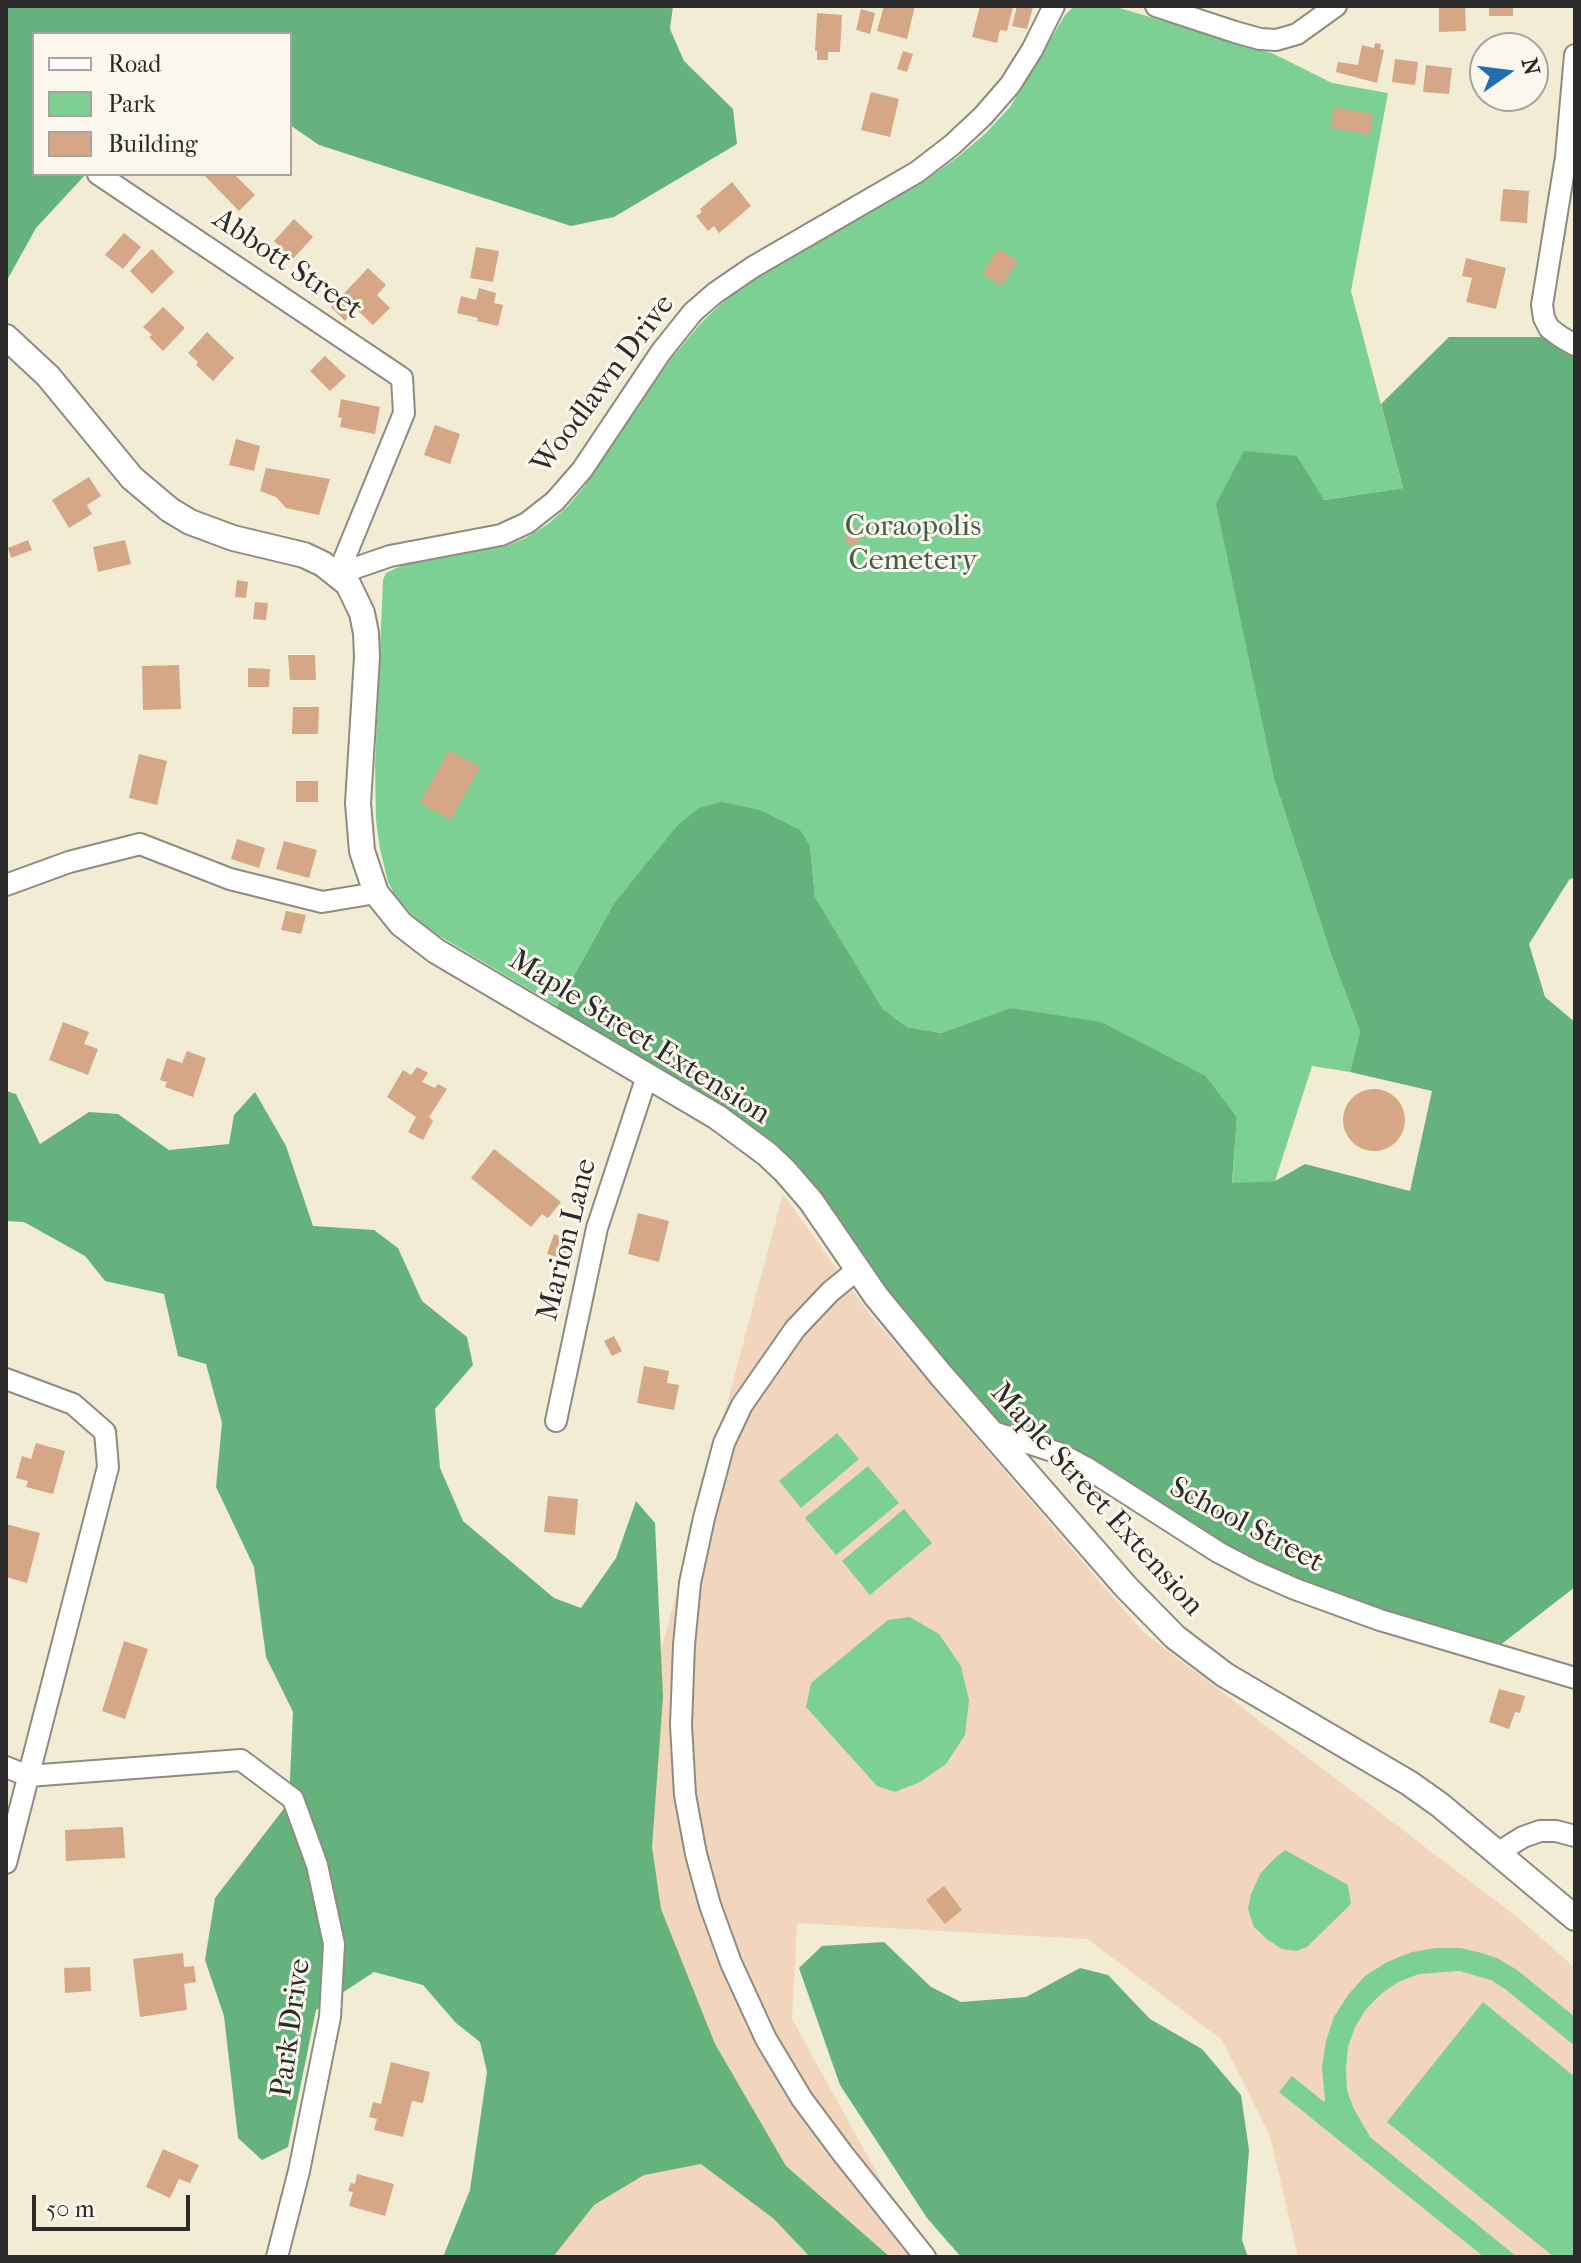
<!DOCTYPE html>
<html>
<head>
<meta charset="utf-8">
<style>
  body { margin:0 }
  #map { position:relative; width:1581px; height:2263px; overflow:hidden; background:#f2ecd5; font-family:"IM FELL French Canon",serif }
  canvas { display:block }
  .frame { position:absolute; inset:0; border:8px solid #2b2b2b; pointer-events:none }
  .legend { position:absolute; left:32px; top:32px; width:260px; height:144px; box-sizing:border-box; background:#fbf7ec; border:2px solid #a8a59f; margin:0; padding:10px 14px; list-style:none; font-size:24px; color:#2b2b2b }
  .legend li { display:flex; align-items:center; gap:16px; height:40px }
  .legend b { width:40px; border:2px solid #a8a59f }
  .north { position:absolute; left:1469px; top:32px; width:80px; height:80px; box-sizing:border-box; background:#fbf7ec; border:2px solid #a8a59f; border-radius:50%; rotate:76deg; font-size:22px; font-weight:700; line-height:32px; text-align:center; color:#2b2b2b }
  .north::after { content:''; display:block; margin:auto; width:28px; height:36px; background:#1f6fb2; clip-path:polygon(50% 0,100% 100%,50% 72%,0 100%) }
  .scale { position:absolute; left:32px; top:2195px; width:158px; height:36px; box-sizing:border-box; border:4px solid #2b2b2b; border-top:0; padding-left:10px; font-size:24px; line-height:28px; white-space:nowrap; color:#2b2b2b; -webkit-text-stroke:6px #fbf7ec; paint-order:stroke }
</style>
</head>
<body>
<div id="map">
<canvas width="1581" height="2263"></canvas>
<div class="frame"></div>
<ul class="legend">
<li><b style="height:10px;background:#fff"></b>Road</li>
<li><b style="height:22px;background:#7dd093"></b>Park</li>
<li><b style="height:22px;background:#d5a787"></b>Building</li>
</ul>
<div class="north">N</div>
<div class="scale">50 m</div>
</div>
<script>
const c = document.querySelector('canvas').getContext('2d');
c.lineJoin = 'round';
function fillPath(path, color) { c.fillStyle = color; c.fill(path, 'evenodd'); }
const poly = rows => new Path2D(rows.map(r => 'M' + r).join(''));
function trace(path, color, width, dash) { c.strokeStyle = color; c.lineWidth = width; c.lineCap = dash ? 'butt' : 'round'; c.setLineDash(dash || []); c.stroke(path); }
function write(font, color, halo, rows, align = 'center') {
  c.font = font + ' "IM FELL French Canon",serif'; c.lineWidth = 6; c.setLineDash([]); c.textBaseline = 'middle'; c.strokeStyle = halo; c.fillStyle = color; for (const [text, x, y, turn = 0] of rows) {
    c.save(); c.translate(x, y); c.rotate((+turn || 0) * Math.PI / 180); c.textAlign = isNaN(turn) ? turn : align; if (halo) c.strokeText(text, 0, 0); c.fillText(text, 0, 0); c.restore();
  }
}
fillPath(poly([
  [783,1194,868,1312,1143,1632,1517,1917,1575,1968,1575,2257,1298,2257,1270,2136,1222,2040,1087,1939,797,1923,792,2019,884,2186,940,2257,499,2257]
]), '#f1d5bd');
fillPath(poly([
  [1074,6,1113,6,1274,54,1332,83,1388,93,1351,291,1403,488,1323,500,1297,456,1275,782,1330,951,1360,1032,1350,1072,1312,1066,1275,1181,1232,1184,1237,1117,1206,1076,1153,1050,1010,1008,941,1033,907,1027,883,1009,815,897,810,846,613,905,557,1006,438,935,414,917,396,897,388,882,380,849,376,820,375,766,383,580,386,573,405,564,506,546,526,538,548,524,567,507,584,487,671,359,701,323,736,290,764,271,926,180,959,156,985,134,1010,107,1065,15],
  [837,1433,859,1459,801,1508,779,1481],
  [868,1466,899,1503,836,1555,805,1518],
  [904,1509,932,1543,870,1595,842,1561],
  [910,1617,939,1634,961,1666,969,1700,965,1735,946,1764,920,1782,895,1792,877,1786,806,1707,811,1683,888,1620],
  [1285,1850,1348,1885,1351,1904,1307,1947,1296,1951,1282,1949,1268,1940,1254,1927,1248,1909,1251,1894,1260,1874,1273,1860],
  [1436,1948,1460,1948,1482,1953,1499,1959,1517,1970,1575,2017,1575,2046,1505,1989,1491,1980,1459,1971,1419,1974,1398,1982,1381,1994,1366,2009,1355,2027,1348,2047,1346,2069,1347,2090,1353,2107,1370,2137,1517,2257,1484,2257,1279,2092,1292,2076,1324,2102,1325,2100,1322,2067,1326,2041,1334,2017,1348,1995,1365,1976,1387,1962,1412,1952],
  [1483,2002,1575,2077,1575,2257,1554,2257,1387,2122]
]), '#7dd093');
fillPath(poly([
  [6,6,673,6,670,29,684,61,733,109,737,144,614,217,571,226,319,145,290,125,290,34,34,34,34,174,86,174,36,228,6,282],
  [1449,337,1561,337,1575,345,1575,877,1569,880,1529,944,1545,997,1575,1022,1575,1587,1490,1653,1333,1605,1087,1468,990,1431,785,1171,550,1019,613,905,677,826,699,808,721,802,760,810,800,830,810,846,815,897,883,1009,907,1027,941,1033,1010,1008,1101,1022,1206,1076,1237,1117,1232,1183,1275,1181,1305,1164,1410,1191,1432,1091,1350,1072,1360,1032,1330,951,1275,782,1216,504,1244,451,1297,456,1324,500,1403,488,1381,404],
  [6,1091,16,1094,40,1144,89,1112,118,1114,169,1150,229,1144,234,1115,255,1092,286,1146,313,1226,374,1230,398,1248,422,1301,467,1337,473,1365,435,1409,440,1468,463,1521,554,1598,581,1608,616,1558,636,1501,655,1523,663,1697,652,1847,661,1909,715,2044,786,2166,890,2257,810,2257,774,2219,701,2164,644,2175,594,2205,553,2257,443,2257,470,2190,487,2072,480,2042,456,2023,423,1985,374,1972,316,2010,288,2147,262,2160,238,2138,224,2016,205,1960,215,1898,289,1802,293,1712,266,1657,254,1567,216,1487,222,1423,206,1364,178,1356,164,1294,105,1281,85,1256,24,1222,6,1221],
  [884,1942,931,1987,961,2002,1026,1997,1080,1968,1108,1975,1150,2019,1202,2049,1241,2095,1249,2150,1242,2240,1248,2257,961,2257,927,2218,840,2085,799,1968,822,1946]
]), '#66b27d');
fillPath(poly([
  [884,6,915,6,907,39,877,31],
  [980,6,1013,7,1007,31,1000,30,997,43,972,37],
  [1017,6,1033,7,1027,29,1012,26],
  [1439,6,1465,6,1466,31,1439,32],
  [1489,6,1513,6,1513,16,1489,16],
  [861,9,875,13,870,34,856,30],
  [817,13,842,15,840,52,828,52,828,60,817,60,817,51,815,51],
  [1375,43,1381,44,1380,49,1384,50,1377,83,1336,72,1338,62,1358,65,1362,45,1374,48],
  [903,51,913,54,907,72,897,69],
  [1395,59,1418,62,1415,85,1392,82],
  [1426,65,1452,68,1449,94,1423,92],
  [871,92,899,99,890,137,861,130],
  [1334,107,1373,114,1370,135,1331,128],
  [207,174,234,174,255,195,239,211,205,176],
  [732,182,751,206,719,233,714,226,708,231,696,216,702,212,700,209],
  [1503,189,1529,191,1527,223,1500,221],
  [294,219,313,237,293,259,274,241],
  [124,233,141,247,123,269,105,255],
  [476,247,499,251,493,282,470,278],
  [152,249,174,272,152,294,130,271],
  [998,249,1018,261,1002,286,982,274],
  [1466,258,1506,268,1496,309,1466,302,1472,278,1462,276],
  [368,268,386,285,377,295,390,308,373,325,356,309,345,321,331,307],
  [479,288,496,293,494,303,503,305,498,326,477,321,478,318,457,313,461,296,476,300],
  [163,307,185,328,163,351,149,337,152,335,143,327],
  [207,332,234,358,213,381,196,365,198,362,188,353],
  [325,356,346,376,330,391,310,371],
  [341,399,380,407,375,434,340,427,342,418,338,417],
  [435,425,460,434,450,464,424,455],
  [236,439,260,446,254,471,229,465],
  [266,468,330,479,319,515,286,508,276,497,260,491],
  [89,477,101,496,87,505,92,514,69,528,52,500],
  [856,525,859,544,847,545,844,527],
  [28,540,32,550,11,558,8,548],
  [125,540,131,564,98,572,93,547],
  [237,580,248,582,246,598,235,597],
  [255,602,268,603,266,620,253,619],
  [288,655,315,655,316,680,290,680],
  [179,665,181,709,143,710,142,666],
  [248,668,270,669,269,687,248,687],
  [293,707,319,707,318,734,292,734],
  [449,750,480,767,451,820,420,803],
  [139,754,167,761,157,805,129,798],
  [296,781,318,781,318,802,296,802],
  [237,839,265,848,259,868,231,859],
  [284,841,317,850,309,878,276,869],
  [286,911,306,915,301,934,281,930],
  [63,1022,89,1032,84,1044,98,1049,88,1075,49,1060],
  [187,1051,206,1058,193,1097,165,1087,167,1082,160,1080,167,1058,182,1063],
  [417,1067,428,1073,422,1082,435,1088,438,1084,447,1089,429,1117,433,1121,423,1140,408,1132,416,1117,387,1097,403,1070,411,1075],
  '1343 1120a31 31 0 1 1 62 0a31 31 0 1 1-62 0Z',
  [494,1149,561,1202,548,1218,542,1214,531,1227,471,1178],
  [638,1213,669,1221,659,1262,628,1254],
  [554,1234,570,1240,564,1259,547,1254],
  [614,1336,622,1351,612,1356,604,1341],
  [644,1366,669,1371,667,1383,679,1385,674,1410,637,1403],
  [36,1443,65,1451,53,1494,26,1487,28,1481,16,1478,22,1456,31,1459],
  [548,1496,578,1499,575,1535,544,1532],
  [6,1524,40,1533,27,1583,6,1577],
  [124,1641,148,1649,125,1719,102,1711],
  [1499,1689,1525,1696,1520,1713,1515,1712,1509,1729,1489,1722],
  [123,1827,125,1858,66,1861,65,1830],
  [944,1886,962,1910,945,1924,926,1900],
  [183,1953,184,1967,194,1966,196,1982,184,1984,187,2010,140,2017,133,1959],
  [90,1967,91,1991,65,1993,64,1968],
  [391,2062,430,2072,423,2103,412,2101,403,2137,374,2130,377,2119,369,2117,373,2102,381,2104],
  [163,2149,199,2165,190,2183,179,2179,170,2198,146,2187],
  [357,2174,394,2184,385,2216,349,2206,353,2192,348,2191,351,2183,355,2184]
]), '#d5a787');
const minor = poly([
  [1156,6,1235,32,1260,39,1276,40,1297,34,1336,6],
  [1575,55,1566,157,1542,305,1544,318,1549,328,1561,337,1575,345],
  [98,174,402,378,404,413,338,574],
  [338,574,390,556,501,535,527,523,555,501,582,470,661,352,693,312,715,293,753,267,917,172,952,145,983,116,1010,85,1032,50,1054,6],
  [6,885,69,862,140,844,230,879,322,902,376,893],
  [858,1269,830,1292,795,1329,742,1405,724,1443,704,1518,690,1583,684,1645,681,1725,685,1795,696,1854,710,1905,731,1963,766,2039,802,2099,843,2154,925,2257],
  [6,1379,73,1404,105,1432,108,1467,6,1863],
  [556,1421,597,1228,647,1076],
  [990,1431,1059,1453,1087,1468,1218,1552,1254,1571,1295,1589,1380,1620,1575,1678],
  [6,1767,28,1776,241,1760,293,1799,317,1865,334,1944,330,2017,299,2171,277,2257],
  [1499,1852,1523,1837,1540,1831,1556,1831,1575,1836]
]);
const tertiary = poly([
  [6,337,48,376,132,478,170,510,190,522,233,538,304,555,323,564,348,584,362,613,366,633,367,657,358,803,362,851,376,893,401,924,436,951,717,1117,767,1154,785,1171,811,1201,876,1296,941,1375,1126,1587,1175,1637,1225,1675,1409,1783,1440,1805,1575,1918]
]);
trace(minor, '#8e8c80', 24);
trace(tertiary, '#8e8c80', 28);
trace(minor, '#fff', 20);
trace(tertiary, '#fff', 24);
write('30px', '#2b2b2b', '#fbf7ec', [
  ["Abbott Street",287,265,34],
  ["Woodlawn Drive",604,385,-53],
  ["Maple Street Extension",639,1038,32],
  ["Marion Lane",568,1240,-76],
  ["Maple Street Extension",1096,1500,48],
  ["School Street",1246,1526,28],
  ["Park Drive",292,2028,-82]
]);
write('30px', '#445d4a', '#fbf7ec', [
  ["Coraopolis",913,528],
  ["Cemetery",913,562]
]);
</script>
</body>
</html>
